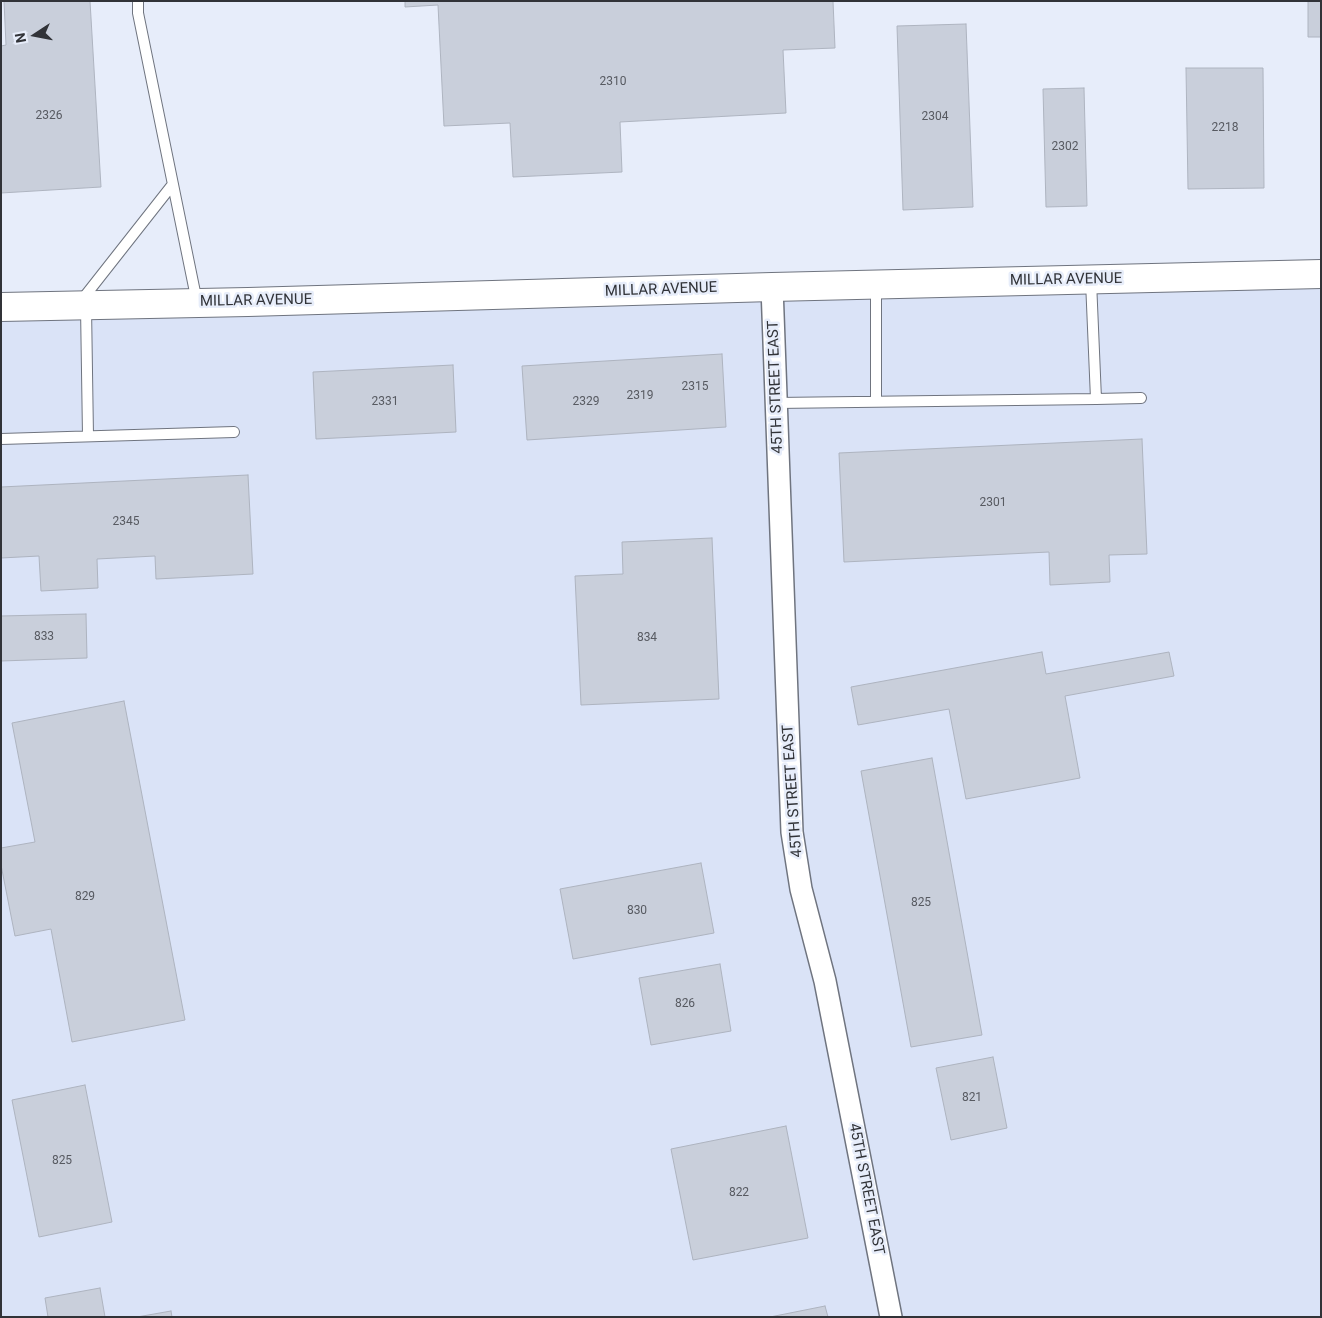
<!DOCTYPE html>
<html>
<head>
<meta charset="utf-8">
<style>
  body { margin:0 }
  #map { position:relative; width:1322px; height:1318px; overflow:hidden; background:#e7edfa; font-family:Roboto,sans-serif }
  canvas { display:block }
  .frame { position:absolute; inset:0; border:2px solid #313338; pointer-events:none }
  .north { position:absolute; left:10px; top:10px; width:50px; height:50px; -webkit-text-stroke:4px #e7edfa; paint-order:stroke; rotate:259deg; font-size:14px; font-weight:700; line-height:20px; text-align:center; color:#313338 }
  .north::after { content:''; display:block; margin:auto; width:18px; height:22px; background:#313338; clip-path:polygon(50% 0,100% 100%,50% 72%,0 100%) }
</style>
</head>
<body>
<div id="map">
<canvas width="1322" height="1318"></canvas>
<div class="frame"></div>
<div class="north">N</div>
</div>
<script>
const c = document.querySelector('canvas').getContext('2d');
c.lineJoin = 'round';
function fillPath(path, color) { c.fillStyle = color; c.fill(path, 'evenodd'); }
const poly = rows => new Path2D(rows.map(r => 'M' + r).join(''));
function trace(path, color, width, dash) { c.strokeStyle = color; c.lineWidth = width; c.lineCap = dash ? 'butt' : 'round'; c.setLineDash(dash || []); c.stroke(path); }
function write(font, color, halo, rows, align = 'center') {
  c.font = font + ' Roboto,sans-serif'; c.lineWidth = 5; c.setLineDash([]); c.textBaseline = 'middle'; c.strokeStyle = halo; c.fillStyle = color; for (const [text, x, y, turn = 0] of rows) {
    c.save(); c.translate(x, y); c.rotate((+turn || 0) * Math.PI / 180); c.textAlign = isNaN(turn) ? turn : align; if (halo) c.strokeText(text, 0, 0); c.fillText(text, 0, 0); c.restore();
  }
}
fillPath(poly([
  [1321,274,1321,1317,1,1317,1,307]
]), '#dae3f7');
const building = poly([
  [4,1,90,1,101,187,1,193,1,46,6,45,4,1],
  [405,1,833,1,835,48,783,50,786,113,620,122,622,172,513,177,510,123,444,126,438,5,405,7,405,1],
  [1308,1,1321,1,1321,37,1308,37,1308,1],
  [966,24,973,207,903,210,897,26,966,24],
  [1186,68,1263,68,1264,188,1188,189,1186,68],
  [1084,88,1087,206,1046,207,1043,89,1084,88],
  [722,354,726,427,527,440,522,366,722,354],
  [453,365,456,432,316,439,313,372,453,365],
  [1142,439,1147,554,1109,555,1110,582,1050,585,1049,552,844,562,839,453,1142,439],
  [248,475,253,574,156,579,155,556,97,559,98,588,41,591,39,556,1,558,1,487,248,475],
  [712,538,719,699,581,705,575,576,623,574,622,542,712,538],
  [86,614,87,658,1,661,1,616,86,614],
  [1042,652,1046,674,1169,652,1174,676,1065,696,1080,778,966,799,949,709,858,725,851,687,1042,652],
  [124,701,185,1020,72,1042,51,929,15,936,1,865,1,848,35,842,12,723,124,701],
  [932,758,982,1035,911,1047,861,771,932,758],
  [701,863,714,933,573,959,560,889,701,863],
  [720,964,731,1031,651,1045,639,978,720,964],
  [993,1057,1007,1128,951,1140,936,1068,993,1057],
  [85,1085,112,1222,39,1237,12,1100,85,1085],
  [786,1126,808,1238,693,1260,671,1149,786,1126],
  [100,1288,105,1317,48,1317,45,1298,100,1288],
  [825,1306,828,1317,770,1317,825,1306],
  [171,1311,172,1317,137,1317,171,1311]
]);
fillPath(building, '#c9cfdb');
trace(building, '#aeb4c0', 1);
const lane = poly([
  [138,1,138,13,197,302],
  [1091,281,1096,399,1141,398],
  [876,285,876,401],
  [81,301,173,184],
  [86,307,88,436],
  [776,403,1096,399],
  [1,439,234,432]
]);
const street = poly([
  [772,287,792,832,801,889,825,981,891,1317]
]);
const secondary = poly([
  [1,307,248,302,772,287,1321,274]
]);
trace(lane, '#6f747f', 12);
trace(street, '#6f747f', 24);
trace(secondary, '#6f747f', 30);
trace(lane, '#fff', 10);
trace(street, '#fff', 21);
trace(secondary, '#fff', 28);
write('12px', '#575a61', null, [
  ["2310",613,82],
  ["2326",49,116],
  ["2304",935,117],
  ["2218",1225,128],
  ["2302",1065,147],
  ["2315",695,387],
  ["2319",640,396],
  ["2331",385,402],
  ["2329",586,402],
  ["2301",993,503],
  ["2345",126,522],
  ["833",44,637],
  ["834",647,638],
  ["829",85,897],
  ["825",921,903],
  ["830",637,911],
  ["826",685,1004],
  ["821",972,1098],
  ["825",62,1161],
  ["822",739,1193]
]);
write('15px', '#313338', '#e7edfa', [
  ["MILLAR AVENUE",1066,280,-1],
  ["MILLAR AVENUE",661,290,-2],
  ["MILLAR AVENUE",256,301,-1],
  ["45TH STREET EAST",776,387,-92],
  ["45TH STREET EAST",793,791,-94],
  ["45TH STREET EAST",866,1189,79]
]);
</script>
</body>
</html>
